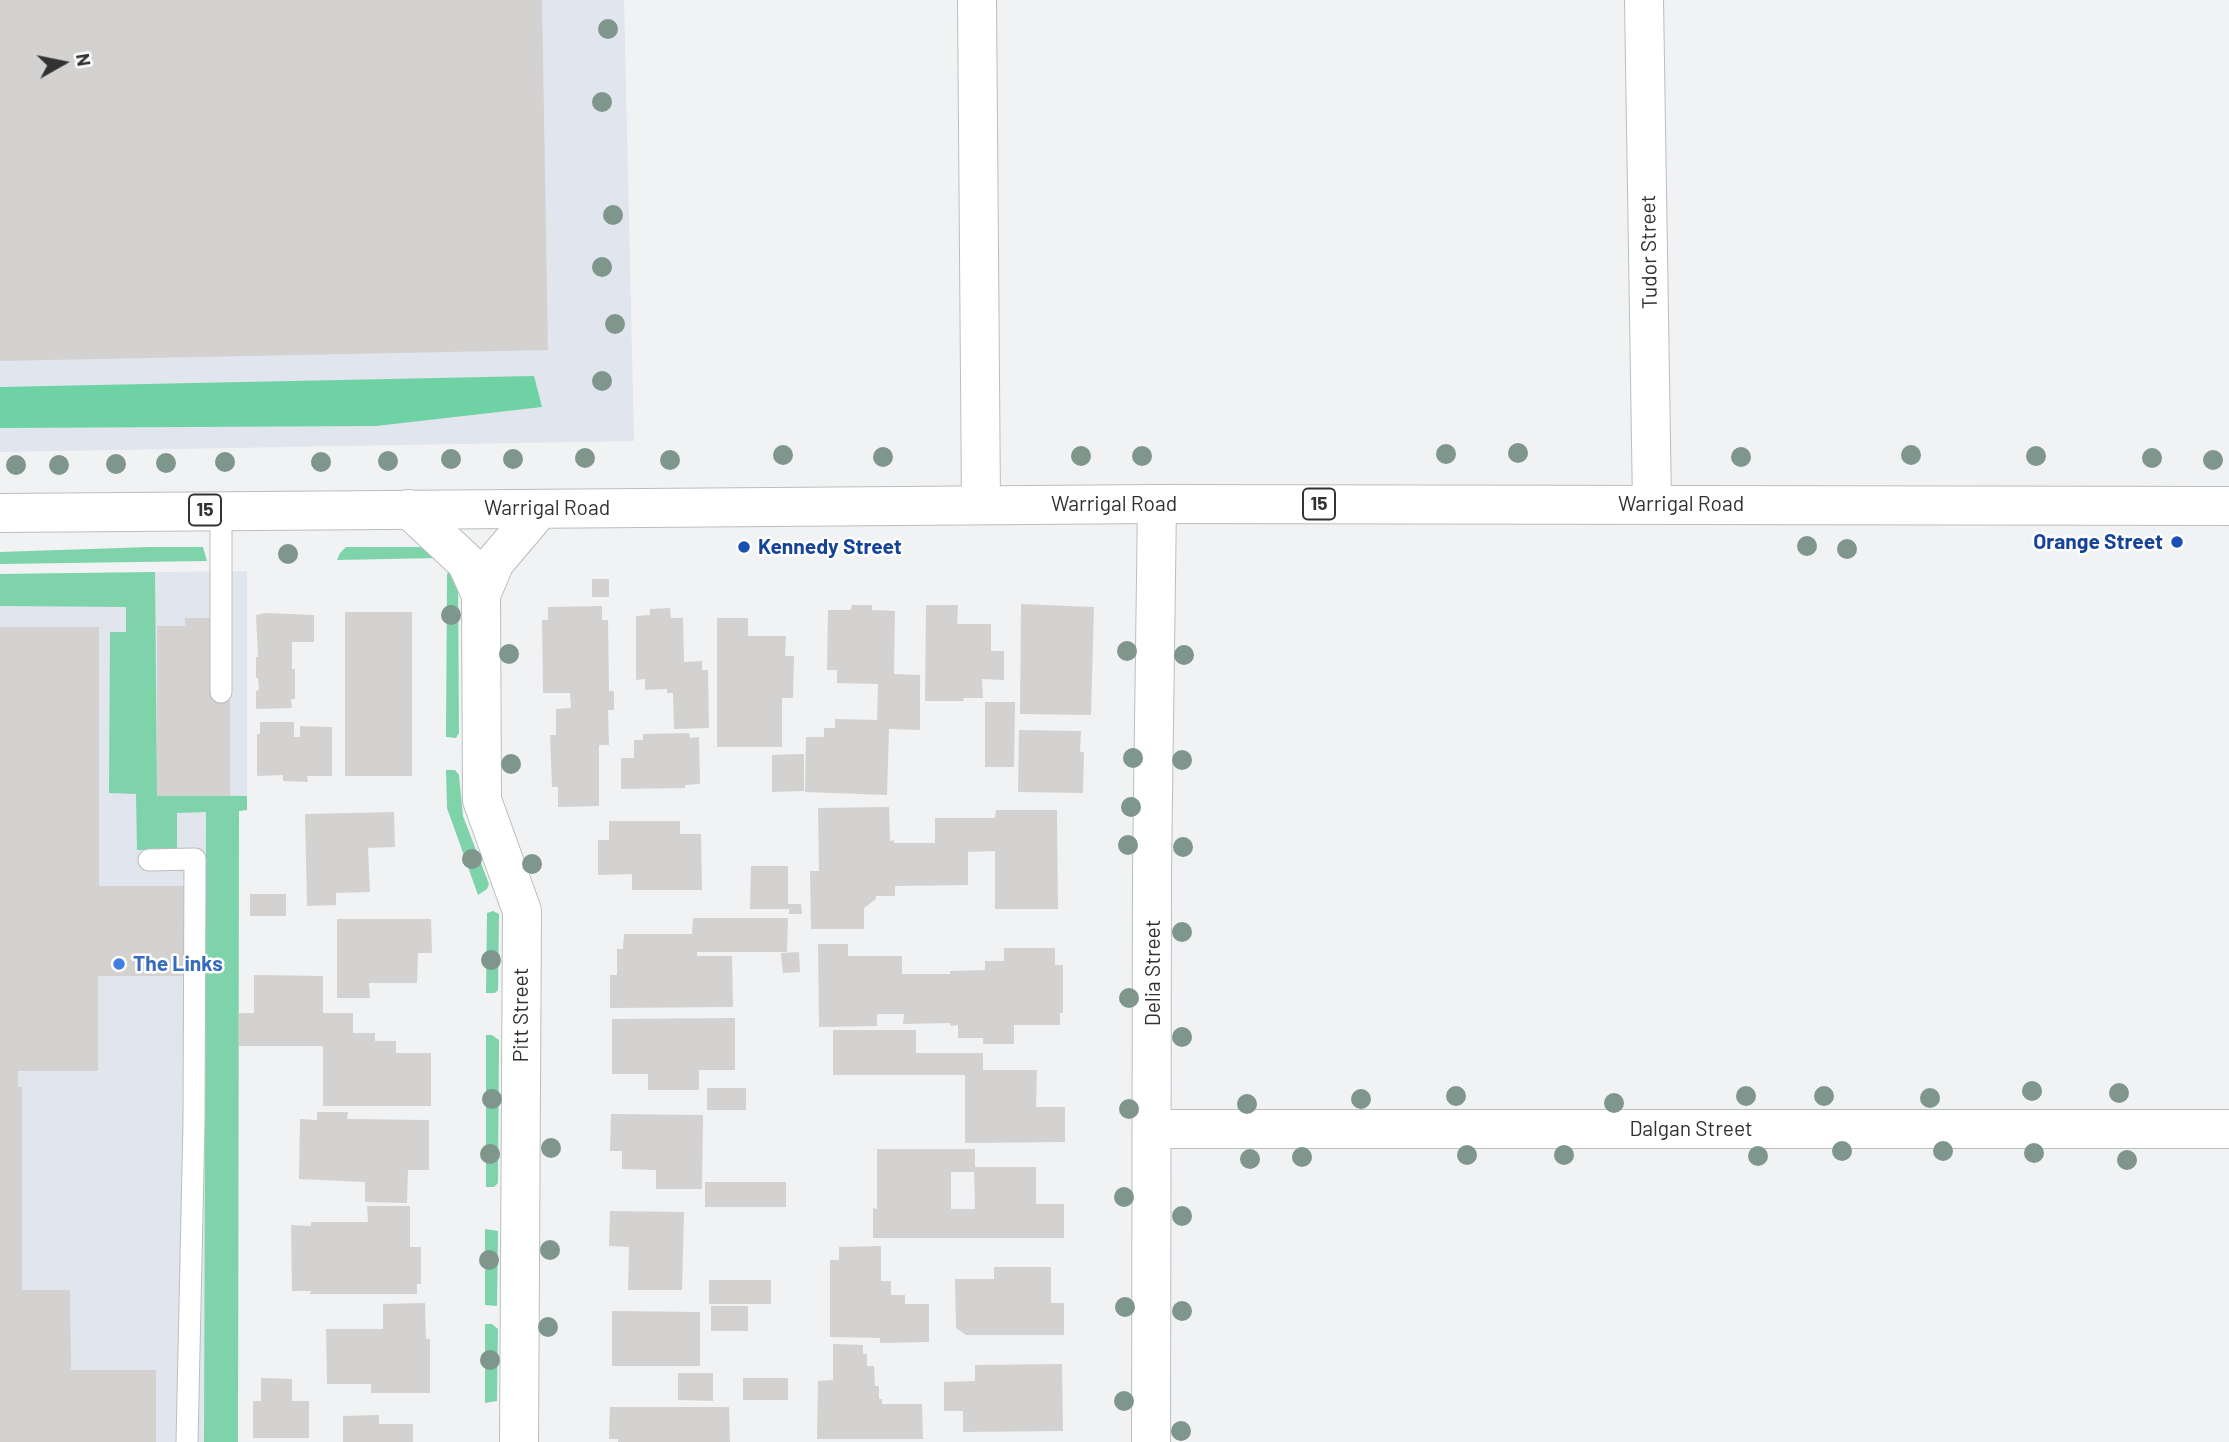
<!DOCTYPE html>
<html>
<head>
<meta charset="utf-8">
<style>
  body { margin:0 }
  #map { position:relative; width:2229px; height:1442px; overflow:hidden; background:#f1f2f3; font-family:Barlow,sans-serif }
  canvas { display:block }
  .north { position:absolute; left:28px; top:28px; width:70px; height:70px; -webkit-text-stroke:5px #fff; paint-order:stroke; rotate:81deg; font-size:19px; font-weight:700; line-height:28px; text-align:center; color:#323233 }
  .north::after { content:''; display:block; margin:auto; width:24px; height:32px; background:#323233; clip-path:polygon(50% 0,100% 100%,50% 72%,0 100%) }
</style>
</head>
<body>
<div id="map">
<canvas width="2229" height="1442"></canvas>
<div class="north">N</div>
</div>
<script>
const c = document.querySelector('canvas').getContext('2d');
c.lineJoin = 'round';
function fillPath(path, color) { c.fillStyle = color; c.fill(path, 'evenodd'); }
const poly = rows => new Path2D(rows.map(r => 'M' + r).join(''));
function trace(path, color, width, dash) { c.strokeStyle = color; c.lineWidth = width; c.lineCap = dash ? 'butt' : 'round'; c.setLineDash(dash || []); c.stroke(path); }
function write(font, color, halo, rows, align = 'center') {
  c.font = font + ' Barlow,sans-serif'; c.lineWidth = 5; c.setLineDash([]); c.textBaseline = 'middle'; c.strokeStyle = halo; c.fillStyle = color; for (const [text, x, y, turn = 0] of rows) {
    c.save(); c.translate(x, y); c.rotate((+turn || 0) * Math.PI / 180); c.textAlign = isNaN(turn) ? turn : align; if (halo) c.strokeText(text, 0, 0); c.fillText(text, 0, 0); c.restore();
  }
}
fillPath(poly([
  [0,0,624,0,634,441,0,452],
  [247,571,247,810,239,811,238,1442,0,1442,0,574]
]), '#e1e5ed');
fillPath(poly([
  [150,547,203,547,207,561,0,564,0,552],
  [346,547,425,547,438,558,337,560,340,553],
  [454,568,458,579,459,733,456,738,446,737,447,574],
  [155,572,157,795,247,796,247,810,239,811,238,1442,204,1442,206,812,177,813,177,849,137,850,136,794,109,793,110,632,126,632,126,607,0,606,0,574],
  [446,770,455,770,459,775,463,816,489,884,487,889,478,895,447,808],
  [493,911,499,914,498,990,495,993,486,993,487,913],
  [486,1035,492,1035,499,1040,498,1183,494,1187,486,1187],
  [485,1229,498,1231,497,1306,485,1305],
  [485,1324,492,1324,498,1329,497,1401,485,1403]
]), '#7ed3ab');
fillPath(poly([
  [534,376,542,407,376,426,0,428,0,387]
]), '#6ed2a5');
fillPath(poly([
  [0,0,542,0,548,350,0,361],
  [592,579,609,579,609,597,592,597],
  [1021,604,1094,607,1091,715,1020,714],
  [852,605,872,605,872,610,895,611,894,674,920,675,920,730,889,729,887,795,805,792,806,737,824,737,824,728,835,728,835,719,877,720,878,684,837,683,837,670,827,670,828,610,851,610],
  [926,605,958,605,957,624,991,624,991,651,1004,651,1004,680,982,679,983,698,963,698,964,701,925,701],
  [602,606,602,620,608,620,609,691,614,691,614,710,608,710,609,745,599,745,599,806,558,807,558,787,552,787,550,735,556,735,556,709,571,708,570,693,543,693,542,620,548,620,548,607],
  [670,608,671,618,683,618,684,662,702,661,702,670,708,670,709,728,674,729,673,693,667,693,667,689,645,690,645,679,636,680,636,616,650,615,650,609],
  [345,612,412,612,412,776,345,776],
  [266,613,314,615,314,642,292,642,292,669,295,669,295,699,291,699,292,708,256,709,256,691,259,690,258,678,256,678,256,657,258,657,256,615],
  [185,618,219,618,230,681,230,796,157,796,157,626,185,626],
  [717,618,748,618,748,636,786,636,785,656,794,656,793,698,782,698,782,747,717,747],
  [0,627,99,627,99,886,185,886,185,976,98,976,98,1071,18,1071,18,1087,22,1087,22,1290,70,1290,71,1370,156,1370,156,1442,0,1442],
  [985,702,1015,702,1014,767,985,767],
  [260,722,294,722,294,737,300,737,300,726,332,727,332,776,307,776,308,782,283,781,283,775,257,776,257,734,260,734],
  [1019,730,1081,731,1080,752,1084,752,1083,793,1018,792],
  [689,733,690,738,699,737,700,784,685,785,685,788,621,789,621,758,634,758,634,740,643,740,643,734],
  [804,754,804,791,772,792,772,755],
  [889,807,890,841,894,840,894,843,935,843,935,818,995,818,996,810,1057,810,1058,909,995,909,995,851,968,852,968,885,895,886,895,896,876,896,876,899,864,908,864,929,811,929,810,871,819,871,818,808],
  [394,812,395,847,368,848,370,892,336,893,336,905,307,906,305,814],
  [609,821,680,821,680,834,701,834,702,890,632,890,632,874,598,875,598,840,609,840],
  [751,866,788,866,788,904,801,904,802,914,789,914,789,909,750,909],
  [250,894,286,894,286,916,250,916],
  [693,918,788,918,787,952,697,952,697,956,732,956,733,1007,610,1008,610,975,617,975,617,949,623,949,624,934,692,934],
  [337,919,431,919,432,953,418,953,417,983,369,983,370,998,337,998],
  [818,944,848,944,848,956,902,956,902,974,950,974,950,971,985,970,985,961,1004,961,1004,948,1055,948,1055,965,1063,965,1063,1013,1060,1013,1060,1025,1014,1025,1014,1044,983,1044,983,1038,958,1038,958,1025,951,1026,950,1023,903,1024,904,1014,877,1014,877,1026,819,1027],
  [799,952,800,972,783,973,781,953],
  [254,975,323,976,323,1013,353,1013,353,1033,375,1033,375,1041,396,1041,396,1053,431,1053,431,1106,323,1106,323,1046,239,1046,239,1013,254,1013],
  [735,1018,735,1070,699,1070,699,1090,648,1090,648,1074,612,1074,612,1019],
  [833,1030,916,1030,916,1053,983,1053,983,1070,1037,1070,1036,1107,1065,1107,1065,1142,965,1143,965,1075,833,1075],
  [707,1088,746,1088,746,1110,707,1110],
  [317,1112,348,1112,347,1119,429,1120,429,1170,408,1170,407,1203,365,1202,365,1182,299,1179,300,1119,317,1120],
  [611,1114,703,1115,702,1189,656,1189,656,1170,622,1169,622,1151,610,1151],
  [877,1149,975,1149,975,1167,1036,1167,1036,1204,1064,1204,1064,1238,873,1238,873,1208,877,1209],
  [951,1172,974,1172,975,1209,951,1209],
  [705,1182,786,1182,786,1207,705,1207],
  [367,1206,410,1206,410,1247,421,1247,421,1284,417,1284,417,1294,310,1294,311,1291,292,1291,291,1225,311,1226,311,1222,368,1222],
  [610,1211,684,1212,682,1290,628,1290,629,1247,609,1246],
  [881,1246,881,1281,891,1281,891,1295,905,1295,905,1304,929,1304,929,1342,880,1343,880,1338,830,1337,830,1260,839,1260,839,1247],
  [994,1267,1051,1267,1051,1303,1064,1303,1064,1335,966,1335,956,1328,955,1279,994,1279],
  [709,1280,771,1280,771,1304,709,1304],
  [425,1303,426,1339,430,1339,430,1393,371,1393,371,1384,327,1384,326,1329,383,1329,383,1304],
  [711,1306,748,1306,748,1331,711,1331],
  [612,1311,700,1312,700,1366,612,1366],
  [833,1344,863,1345,863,1354,867,1354,867,1366,874,1366,875,1386,879,1386,879,1399,882,1399,882,1404,922,1404,923,1439,817,1439,818,1381,833,1380],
  [1062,1364,1063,1431,963,1432,963,1411,944,1411,944,1382,975,1381,975,1365],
  [678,1373,713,1373,713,1401,678,1400],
  [261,1378,292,1379,292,1401,309,1401,309,1438,253,1438,253,1401,261,1401],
  [743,1378,788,1378,788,1400,743,1400],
  [610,1407,729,1407,730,1442,618,1442,618,1439,609,1439],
  [379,1415,379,1424,413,1424,413,1442,343,1442,343,1416]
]), '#d3d2d1');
const lane = poly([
  [221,510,221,692],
  [149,860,195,859,194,1122,187,1442]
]);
const street = poly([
  [977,0,981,504],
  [1644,0,1652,504],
  [409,509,466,562,481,595],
  [1153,1129,2229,1129],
  [519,1442,522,911,482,800,481,595,495,562,540,509],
  [1151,1442,1152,871,1157,504]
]);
const highway = poly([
  [0,513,1157,504,2229,506]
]);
trace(lane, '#bcbdbe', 23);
trace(street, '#bcbdbe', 40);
trace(highway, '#bcbdbe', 40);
trace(lane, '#fff', 21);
trace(street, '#fff', 38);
trace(highway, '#fff', 38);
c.fillStyle = '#7f968c';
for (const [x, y] of [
  [608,29],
  [602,102],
  [613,215],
  [602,267],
  [615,324],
  [602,381],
  [1518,453],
  [1446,454],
  [783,455],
  [1911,455],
  [1081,456],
  [1142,456],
  [2036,456],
  [883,457],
  [1741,457],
  [585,458],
  [2152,458],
  [451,459],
  [513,459],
  [670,460],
  [2213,460],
  [388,461],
  [225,462],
  [321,462],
  [166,463],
  [116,464],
  [16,465],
  [59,465],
  [1807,546],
  [1847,549],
  [288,554],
  [451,615],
  [1127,651],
  [509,654],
  [1184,655],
  [1133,758],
  [1182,760],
  [511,764],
  [1131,807],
  [1128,845],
  [1183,847],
  [472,859],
  [532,864],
  [1182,932],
  [491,960],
  [1129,998],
  [1182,1037],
  [2032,1091],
  [2119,1093],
  [1456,1096],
  [1746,1096],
  [1824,1096],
  [1930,1098],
  [492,1099],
  [1361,1099],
  [1614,1103],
  [1247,1104],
  [1129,1109],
  [551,1148],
  [1842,1151],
  [1943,1151],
  [2034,1153],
  [490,1154],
  [1467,1155],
  [1564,1155],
  [1758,1156],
  [1302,1157],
  [1250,1159],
  [2127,1160],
  [1124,1197],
  [1182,1216],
  [550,1250],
  [489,1260],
  [1125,1307],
  [1182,1311],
  [548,1327],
  [490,1360],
  [1124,1401],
  [1181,1431]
]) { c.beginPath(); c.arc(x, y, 10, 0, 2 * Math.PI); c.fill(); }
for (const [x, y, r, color] of [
  [2177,542,7,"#1a4fb4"],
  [744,547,7,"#1a4fb4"],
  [119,964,7,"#3f7fe0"]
]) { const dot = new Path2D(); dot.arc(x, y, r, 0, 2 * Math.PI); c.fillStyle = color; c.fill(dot); trace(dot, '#fff', 2.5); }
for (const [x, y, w] of [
  [1319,504,32],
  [205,510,32]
]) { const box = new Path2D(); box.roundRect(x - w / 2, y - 15.5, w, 31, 5); c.fillStyle = '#fff'; c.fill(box); trace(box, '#323233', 2); }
write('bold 19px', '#323233', null, [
  ["15",1319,504],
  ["15",205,510]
]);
write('21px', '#323233', '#fff', [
  ["Tudor Street",1649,252,-91],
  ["Warrigal Road",1114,504],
  ["Warrigal Road",1681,504],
  ["Warrigal Road",547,508],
  ["Delia Street",1153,973,-90],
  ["Pitt Street",521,1015,-90],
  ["Dalgan Street",1691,1129]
]);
write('bold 21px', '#164399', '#fff', [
  ["Orange Street",2163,542],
  ["Kennedy Street",758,547,"left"]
], 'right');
write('bold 21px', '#366cbe', '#fff', [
  ["The Links",133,964]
], 'left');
</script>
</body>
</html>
